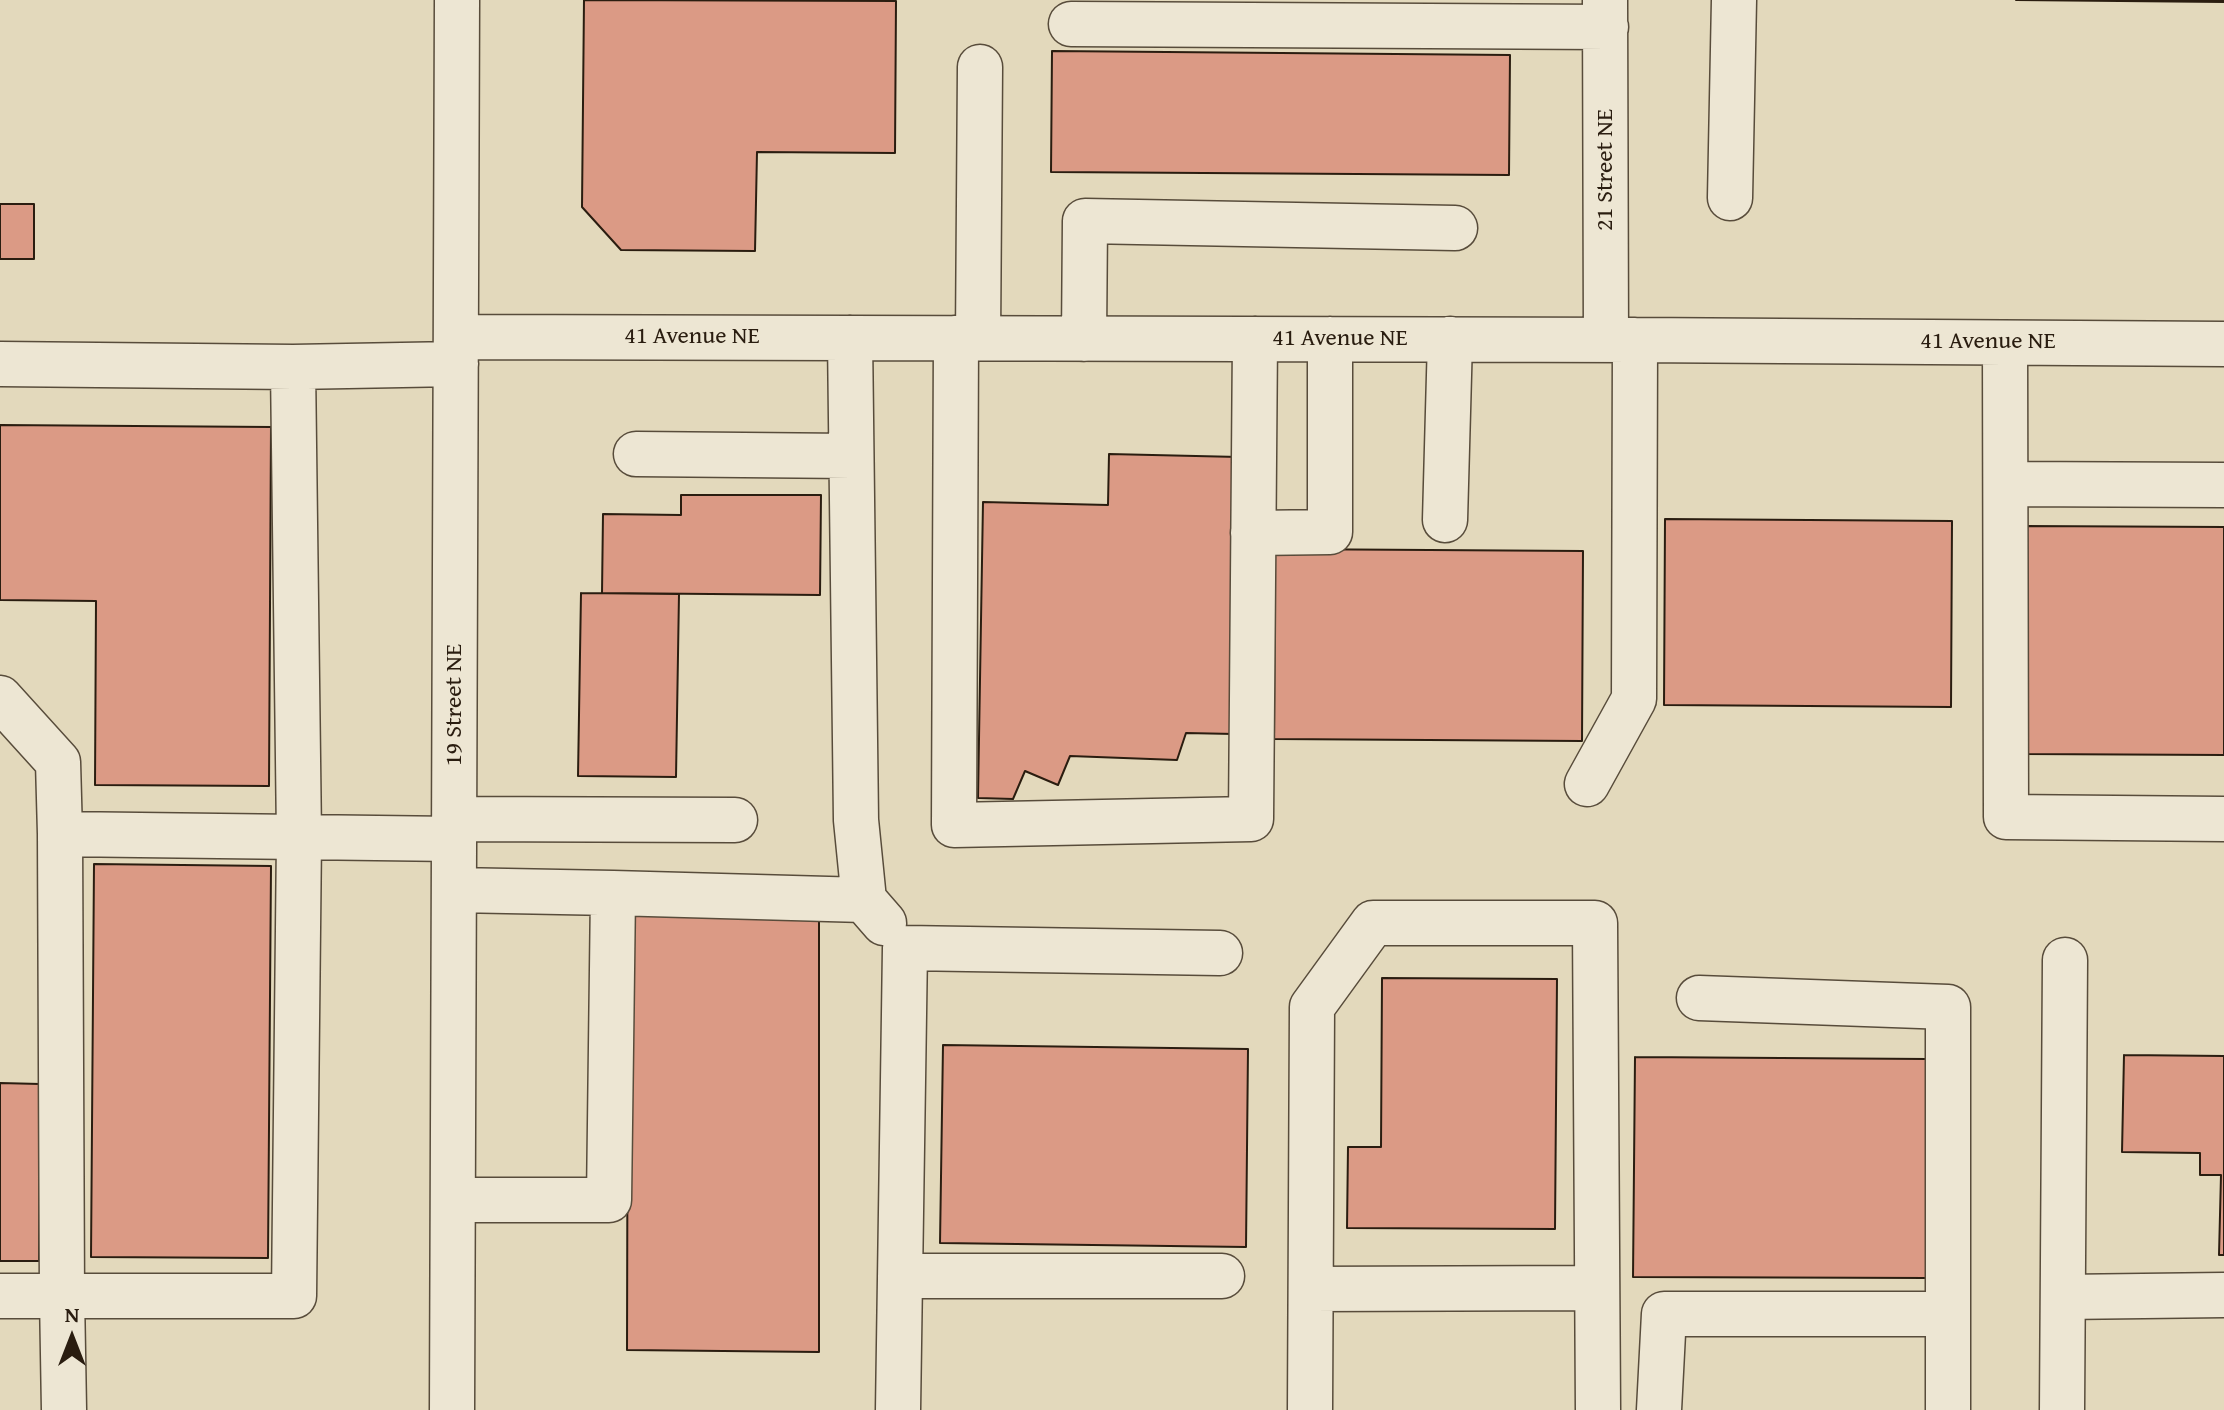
<!DOCTYPE html>
<html>
<head>
<meta charset="utf-8">
<style>
  body { margin:0 }
  #map { position:relative; width:2224px; height:1410px; overflow:hidden; background:#e3d9bc; font-family:"Gentium Book Plus",serif }
  canvas { display:block }
  .north { position:absolute; left:32px; top:1298px; width:80px; height:80px; -webkit-text-stroke:6px #ede6d3; paint-order:stroke; rotate:0deg; font-size:22px; font-weight:700; line-height:32px; text-align:center; color:#2a1d10 }
  .north::after { content:''; display:block; margin:auto; width:28px; height:36px; background:#2a1d10; clip-path:polygon(50% 0,100% 100%,50% 72%,0 100%) }
</style>
</head>
<body>
<div id="map">
<canvas width="2224" height="1410"></canvas>
<div class="north">N</div>
</div>
<script>
const c = document.querySelector('canvas').getContext('2d');
c.lineJoin = 'round';
function fillPath(path, color) { c.fillStyle = color; c.fill(path, 'evenodd'); }
const poly = rows => new Path2D(rows.map(r => 'M' + r).join(''));
function trace(path, color, width, dash) { c.strokeStyle = color; c.lineWidth = width; c.lineCap = dash ? 'butt' : 'round'; c.setLineDash(dash || []); c.stroke(path); }
function write(font, color, halo, rows, align = 'center') {
  c.font = font + ' "Gentium Book Plus",serif'; c.lineWidth = 6; c.setLineDash([]); c.textBaseline = 'middle'; c.strokeStyle = halo; c.fillStyle = color; for (const [text, x, y, turn = 0] of rows) {
    c.save(); c.translate(x, y); c.rotate((+turn || 0) * Math.PI / 180); c.textAlign = isNaN(turn) ? turn : align; if (halo) c.strokeText(text, 0, 0); c.fillText(text, 0, 0); c.restore();
  }
}
const building = poly([
  [584,0,896,1,895,153,757,152,755,251,621,250,582,207,584,0],
  [2016,0,2224,0,2224,2,2016,0],
  [1052,51,1510,55,1509,175,1051,172,1052,51],
  [0,204,34,204,34,259,0,259,0,204],
  [0,425,271,427,269,786,95,785,96,601,0,600,0,425],
  [1109,454,1239,457,1234,734,1186,733,1177,760,1070,756,1058,785,1025,771,1013,799,978,798,983,502,1108,505,1109,454],
  [681,495,821,495,820,595,602,593,603,514,681,515,681,495],
  [1665,519,1952,521,1951,707,1664,705,1665,519],
  [2025,526,2224,527,2224,755,2024,754,2025,526],
  [1275,549,1583,551,1582,741,1274,739,1275,549],
  [581,593,679,594,676,777,578,776,581,593],
  [94,864,271,866,268,1258,91,1257,94,864],
  [628,914,819,914,819,1352,627,1350,628,914],
  [1382,978,1557,979,1555,1229,1347,1228,1348,1147,1381,1147,1382,978],
  [943,1045,1248,1049,1246,1247,940,1243,943,1045],
  [2124,1055,2224,1056,2224,1255,2219,1255,2221,1175,2200,1175,2200,1153,2122,1152,2124,1055],
  [1635,1057,1927,1059,1926,1278,1633,1277,1635,1057],
  [0,1083,40,1084,39,1261,0,1261,0,1083]
]);
fillPath(building, '#db9a85');
trace(building, '#2a1d10', 2);
const minor = poly([
  [1605,0,1606,340],
  [1071,24,1606,27],
  [1730,198,1734,0],
  [456,337,1635,340,2224,344],
  [850,338,856,820,864,900],
  [956,338,954,825,1251,819,1255,339],
  [978,338,980,67],
  [1084,339,1085,221,1455,228],
  [2005,343,2006,817,2224,819],
  [0,364,293,367],
  [636,454,851,456],
  [2006,484,2224,485],
  [1445,520,1450,339],
  [1253,533,1330,532,1330,339],
  [0,698,58,762,60,834],
  [1587,784,1634,699,1635,340],
  [454,819,735,820],
  [454,839,299,837,293,367,456,364],
  [613,893,864,900,884,923],
  [1699,998,1948,1007,1948,1410],
  [453,1200,609,1200,613,893,454,890],
  [900,1276,1222,1276],
  [1311,1289,1597,1288],
  [0,1296,62,1296,60,834,299,837,294,1296,62,1296,64,1410],
  [2063,1297,2224,1295],
  [452,1410,457,0],
  [898,1410,905,948,1220,953],
  [1310,1410,1312,1007,1373,923,1595,923,1598,1410],
  [1659,1410,1664,1314,1948,1314],
  [2062,1410,2065,960]
]);
trace(minor, '#584c3b', 47);
trace(minor, '#ede6d3', 44);
write('24px', '#2a1d10', '#ede6d3', [
  ["21 Street NE",1606,170,-90],
  ["41 Avenue NE",692,337],
  ["41 Avenue NE",1340,339],
  ["41 Avenue NE",1988,342],
  ["19 Street NE",455,705,-90]
]);
</script>
</body>
</html>
